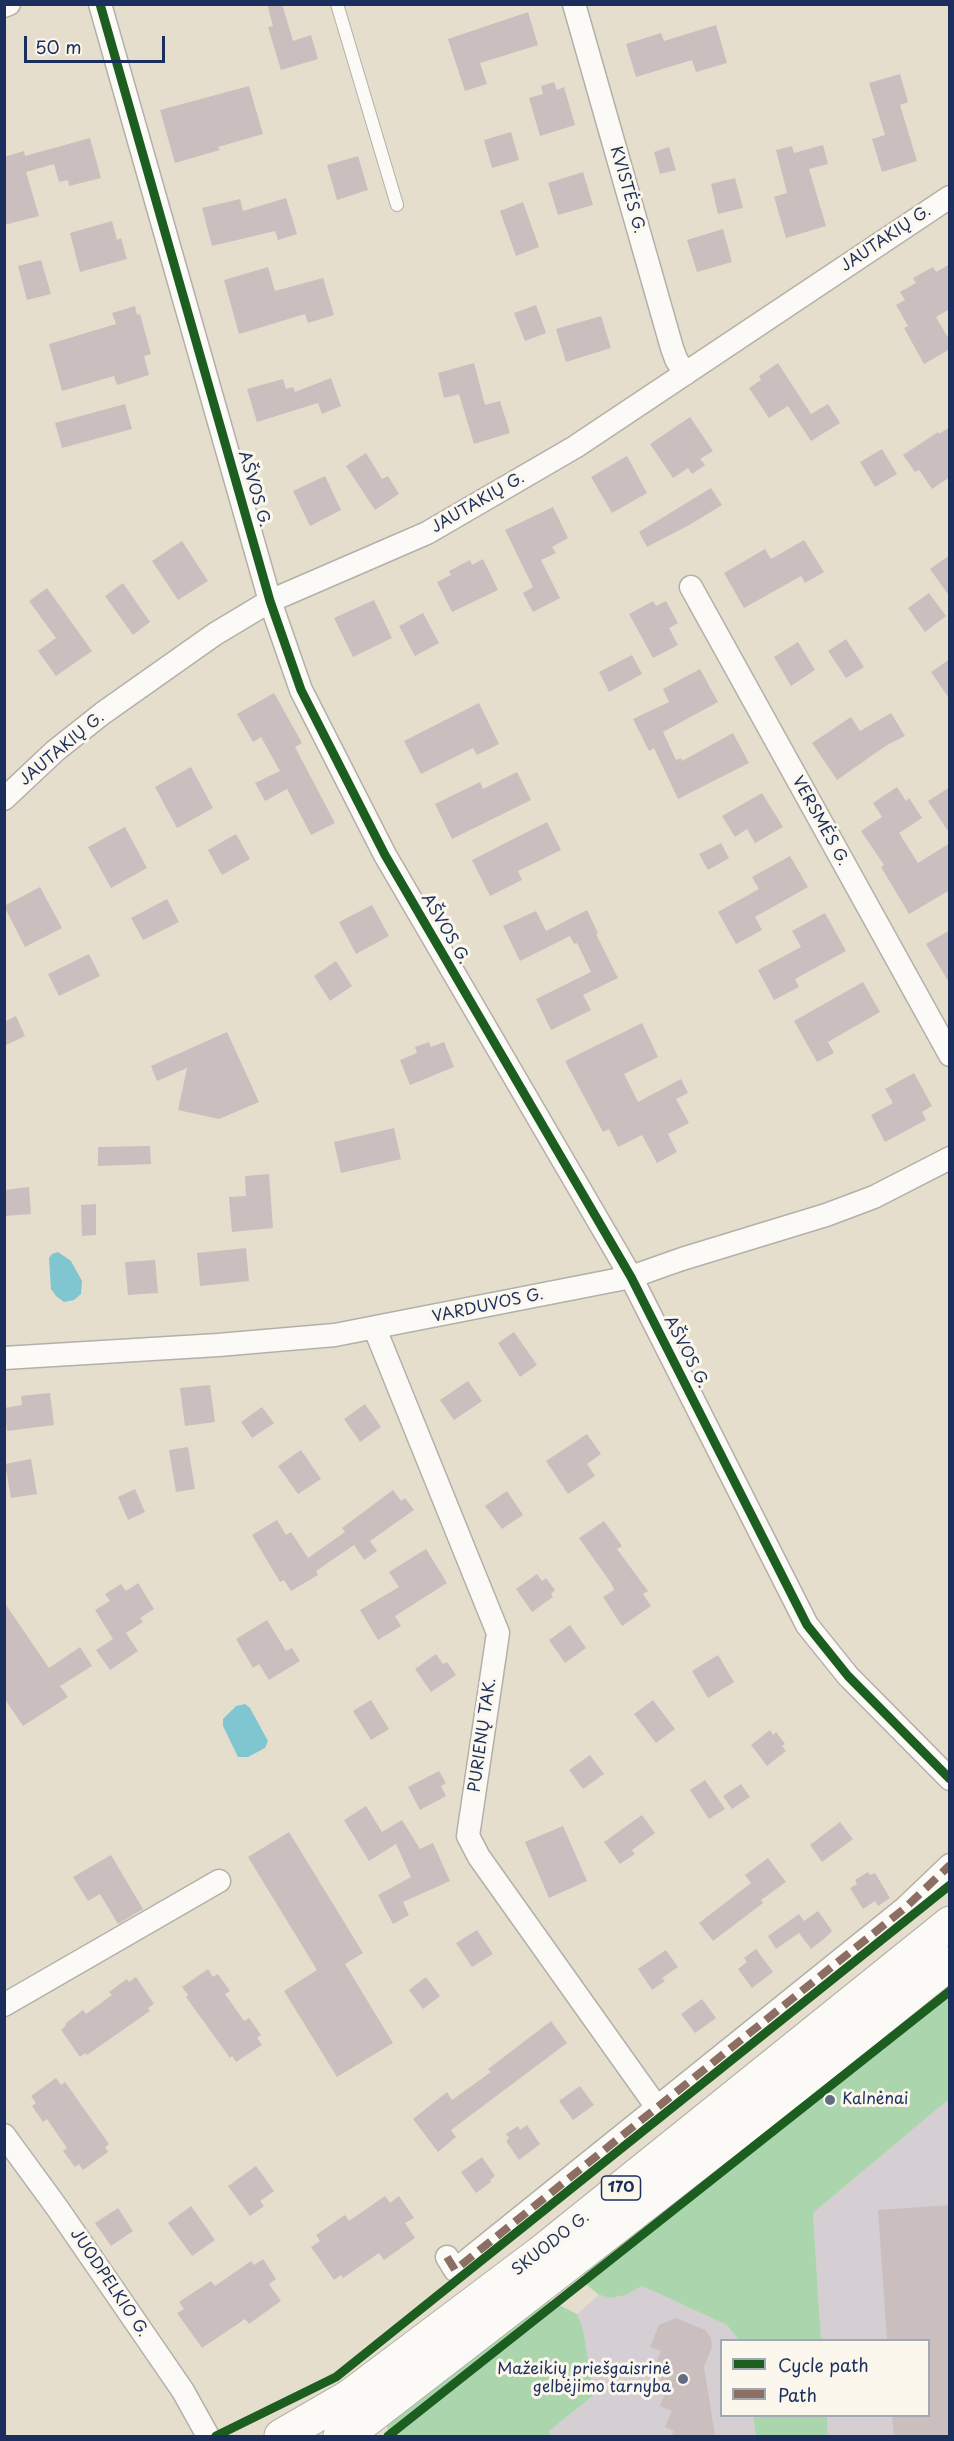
<!DOCTYPE html>
<html>
<head>
<meta charset="utf-8">
<style>
  body { margin:0 }
  #map { position:relative; width:954px; height:2441px; overflow:hidden; background:#e6decc; font-family:"Playpen Sans",sans-serif }
  canvas { display:block }
  .frame { position:absolute; inset:0; border:6px solid #1b2f5e; pointer-events:none }
  .legend { position:absolute; left:720px; top:2339px; width:210px; height:78px; box-sizing:border-box; background:#fbf7ec; border:2px solid #a1a7b3; margin:0; padding:8px 10px; list-style:none; font-size:18px; color:#1b2f5e }
  .legend li { display:flex; align-items:center; gap:12px; height:30px }
  .legend b { width:30px; border:2px solid #a1a7b3 }
  .scale { position:absolute; left:24px; top:36px; width:141px; height:27px; box-sizing:border-box; border:3px solid #1b2f5e; border-top:0; padding-left:8px; font-size:18px; line-height:21px; white-space:nowrap; color:#1b2f5e; -webkit-text-stroke:4px #fbf7ec; paint-order:stroke }
</style>
</head>
<body>
<div id="map">
<canvas width="954" height="2441"></canvas>
<div class="frame"></div>
<ul class="legend">
<li><b style="height:8px;background:#1b5e20"></b>Cycle path</li>
<li><b style="height:8px;background:#8d6e63"></b>Path</li>
</ul>
<div class="scale">50 m</div>
</div>
<script>
const c = document.querySelector('canvas').getContext('2d');
c.lineJoin = 'round';
function fillPath(path, color) { c.fillStyle = color; c.fill(path, 'evenodd'); }
const poly = rows => new Path2D(rows.map(r => 'M' + r).join(''));
function trace(path, color, width, dash) { c.strokeStyle = color; c.lineWidth = width; c.lineCap = dash ? 'butt' : 'round'; c.setLineDash(dash || []); c.stroke(path); }
function write(font, color, halo, rows, align = 'center') {
  c.font = font + ' "Playpen Sans",sans-serif'; c.lineWidth = 6; c.setLineDash([]); c.textBaseline = 'middle'; c.strokeStyle = halo; c.fillStyle = color; for (const [text, x, y, turn = 0] of rows) {
    c.save(); c.translate(x, y); c.rotate((+turn || 0) * Math.PI / 180); c.textAlign = isNaN(turn) ? turn : align; if (halo) c.strokeText(text, 0, 0); c.fillText(text, 0, 0); c.restore();
  }
}
fillPath(poly([
  [949,2099,949,2436,828,2436,827,2416,928,2416,928,2340,821,2340,813,2213],
  [642,2286,727,2325,737,2336,739,2340,722,2340,722,2416,753,2416,756,2436,550,2436,549,2431,594,2395,583,2329,577,2314,599,2295,612,2298,626,2295]
]), '#d5ced3');
fillPath(poly([
  [949,1976,949,2099,813,2213,821,2340,739,2340,727,2325,642,2286,626,2295,611,2298,599,2295,587,2285,583,2270],
  [539,2301,551,2301,577,2314,583,2329,594,2395,549,2431,550,2436,388,2436,387,2424],
  [753,2416,827,2416,828,2436,756,2436]
]), '#abd6ad');
fillPath(poly([
  [58,1252,71,1261,82,1281,81,1294,74,1300,64,1302,56,1296,51,1289,49,1258,52,1254],
  [245,1704,250,1708,268,1741,265,1748,248,1757,238,1757,223,1726,223,1719,236,1706]
]), '#80c6d1');
fillPath(poly([
  [267,4,282,4,293,41,311,35,318,59,281,70,268,27,273,26],
  [528,12,538,45,480,63,487,84,465,91,448,39],
  [716,25,727,63,696,72,692,60,636,77,626,44,661,33,664,41],
  [900,74,908,102,900,105,917,161,882,172,872,139,885,135,869,83],
  [554,82,557,90,564,87,575,125,540,136,529,98,543,94,541,86],
  [249,86,263,134,218,147,220,150,175,163,160,110],
  [511,132,519,160,492,168,484,140],
  [90,138,101,178,69,186,68,180,59,182,54,164,26,172,39,216,4,225,4,157,24,151,25,156],
  [823,145,828,164,809,169,826,226,786,238,774,197,787,193,776,150,792,146,794,153],
  [669,147,676,170,660,174,654,152],
  [358,156,368,190,337,200,327,165],
  [583,172,593,205,558,215,548,183],
  [735,178,743,208,718,214,711,184],
  [286,198,297,234,278,240,275,231,212,246,202,208,240,199,243,211],
  [523,202,539,247,516,256,500,211],
  [112,221,117,240,121,238,127,259,80,272,70,233],
  [723,229,732,262,697,272,687,240],
  [41,260,51,294,27,300,18,266],
  [950,264,950,309,936,317,950,341,950,349,924,364,904,328,908,326,896,305,905,300,900,292,916,283,913,278,933,267,936,272],
  [268,267,275,291,323,278,334,315,308,323,305,314,239,334,224,280],
  [536,305,546,333,525,341,514,313],
  [135,306,137,315,140,314,151,354,144,356,149,375,117,385,114,376,62,391,49,344,116,324,112,313],
  [601,316,611,348,566,362,556,329],
  [474,363,485,405,500,401,510,433,474,444,459,394,444,398,438,373],
  [778,363,811,414,828,404,840,423,811,441,788,406,769,418,749,388,761,380,759,376],
  [331,378,341,406,322,414,318,403,257,422,247,389,283,379,286,389,293,387,295,392],
  [125,404,132,429,62,448,55,423],
  [690,417,713,451,700,459,705,465,692,474,688,468,673,478,650,444],
  [950,427,950,477,932,489,919,470,915,472,903,455,938,432,939,434],
  [882,449,897,474,875,487,860,462],
  [366,453,382,479,388,476,399,494,375,510,346,466],
  [627,456,647,493,612,513,591,477],
  [325,476,341,510,310,526,293,491],
  [711,488,722,505,691,524,647,547,639,532],
  [553,507,568,538,552,547,556,553,541,560,560,598,533,612,523,593,533,587,505,530],
  [804,540,824,572,805,583,801,576,744,608,724,573,765,549,771,559],
  [182,541,208,581,178,600,152,561],
  [950,555,950,597,930,569],
  [483,559,498,590,452,612,437,582,451,575,449,571,470,560,472,565],
  [123,583,150,622,133,635,105,596],
  [47,588,92,651,56,676,38,651,56,638,29,601],
  [929,593,946,616,925,632,908,608],
  [374,600,392,638,353,657,334,618],
  [653,601,656,606,666,601,678,623,669,628,678,645,653,658,629,614],
  [423,613,439,643,415,656,399,626],
  [846,639,864,667,846,678,828,651],
  [798,642,815,670,791,686,774,657],
  [632,655,642,674,609,692,599,672],
  [950,659,950,700,931,672],
  [700,669,718,702,663,732,676,760,681,758,682,761,733,733,749,763,678,799,654,748,649,751,633,719,669,702,663,689],
  [274,693,302,743,295,747,335,823,311,835,287,789,265,801,255,783,280,771,261,737,253,742,237,714],
  [479,703,499,744,477,755,473,748,421,774,404,741],
  [891,713,905,736,887,745,837,780,812,743,851,717,860,731],
  [191,767,213,808,177,828,155,787],
  [517,772,531,800,452,839,435,804,480,782,483,789],
  [897,787,906,801,909,798,922,818,899,833,918,863,950,843,950,890,909,914,881,867,884,865,861,831,882,817,873,803],
  [950,787,950,834,928,801],
  [762,793,783,827,755,843,747,829,735,837,722,816],
  [547,822,561,850,518,871,522,880,490,896,472,860],
  [125,827,147,868,111,888,88,847],
  [236,834,250,859,222,875,208,850],
  [721,843,729,858,708,870,699,854],
  [790,856,808,887,755,917,762,930,736,944,718,912,759,889,752,877],
  [40,887,62,928,25,947,4,906],
  [167,899,179,922,143,940,131,918],
  [372,905,389,936,356,954,339,922],
  [587,910,598,933,596,934,618,978,583,995,591,1010,551,1030,536,999,591,972,577,943,574,944,570,936,520,961,503,926,536,911,546,931],
  [825,913,846,951,795,979,799,987,774,1000,758,970,801,947,792,931],
  [950,930,950,984,926,944],
  [89,954,100,976,59,996,48,974],
  [336,961,352,986,330,1001,314,976],
  [863,982,880,1012,828,1042,834,1053,817,1062,794,1021],
  [16,1016,25,1036,4,1046,4,1022],
  [642,1023,658,1057,624,1074,638,1102,681,1079,688,1093,676,1099,689,1123,668,1134,677,1152,657,1163,642,1135,618,1147,609,1129,603,1132,565,1061],
  [227,1032,259,1102,219,1119,178,1110,187,1068,157,1081,151,1066],
  [429,1042,431,1047,444,1042,454,1067,410,1085,400,1060,417,1053,415,1047],
  [914,1073,932,1106,922,1112,926,1120,885,1142,871,1115,893,1103,885,1089],
  [394,1128,401,1159,341,1173,334,1142],
  [150,1146,151,1164,98,1166,98,1147],
  [269,1174,273,1228,232,1232,229,1197,246,1196,245,1176],
  [29,1187,31,1214,4,1216,4,1190],
  [96,1204,96,1235,82,1236,81,1205],
  [246,1248,249,1281,200,1286,197,1253],
  [155,1260,158,1293,128,1295,125,1262],
  [514,1332,537,1365,520,1377,498,1343],
  [468,1381,482,1401,454,1420,440,1400],
  [210,1385,215,1422,185,1426,180,1388],
  [50,1393,54,1425,7,1431,4,1408,22,1405,21,1396],
  [365,1404,381,1427,360,1442,344,1419],
  [262,1407,274,1423,252,1438,241,1422],
  [587,1434,601,1454,587,1464,595,1476,568,1494,546,1461],
  [188,1447,195,1489,176,1492,169,1450],
  [301,1450,321,1479,298,1494,278,1466],
  [31,1459,37,1494,11,1498,5,1464],
  [135,1489,145,1512,128,1520,118,1497],
  [393,1490,401,1501,405,1498,414,1510,370,1541,377,1551,364,1560,354,1545,316,1571,318,1575,291,1591,284,1580,280,1582,252,1535,277,1520,286,1535,291,1532,308,1558,345,1532,342,1528],
  [507,1491,523,1515,502,1529,485,1506],
  [604,1521,622,1546,617,1549,648,1591,643,1594,651,1606,622,1626,603,1597,614,1590,611,1583,579,1538],
  [426,1549,447,1583,395,1616,401,1626,378,1640,360,1610,399,1587,389,1572],
  [537,1574,542,1581,546,1578,555,1590,551,1594,553,1597,532,1612,516,1589],
  [138,1583,154,1609,140,1618,143,1622,126,1633,138,1651,110,1670,96,1650,113,1639,95,1610,110,1601,105,1594,121,1584,126,1591],
  [4,1602,49,1668,80,1647,92,1666,60,1686,68,1697,23,1726,4,1698],
  [267,1620,286,1651,292,1648,300,1661,269,1680,259,1664,253,1668,236,1639],
  [570,1625,586,1648,565,1663,549,1640],
  [436,1654,443,1664,447,1662,456,1675,431,1692,415,1669],
  [718,1655,734,1682,708,1698,692,1671],
  [371,1700,389,1729,371,1740,353,1711],
  [653,1700,675,1729,656,1743,634,1714],
  [770,1730,773,1735,776,1732,785,1744,782,1746,786,1751,767,1766,751,1745],
  [590,1755,604,1774,583,1789,569,1770],
  [439,1771,446,1783,441,1786,446,1796,420,1810,408,1787],
  [705,1780,725,1809,709,1819,690,1790],
  [741,1784,750,1797,732,1809,723,1796],
  [366,1806,382,1832,402,1820,420,1849,433,1843,450,1881,403,1902,409,1915,393,1924,378,1895,411,1877,396,1844,369,1861,344,1820],
  [642,1815,655,1833,632,1850,635,1854,620,1864,604,1842],
  [840,1822,853,1839,822,1862,810,1845],
  [563,1826,587,1881,549,1898,525,1842],
  [289,1832,363,1953,345,1964,393,2043,337,2077,284,1991,317,1970,248,1857],
  [111,1855,143,1909,118,1924,100,1894,88,1901,73,1877],
  [768,1858,786,1882,761,1900,763,1903,713,1941,699,1923,751,1883,745,1875],
  [868,1872,870,1875,875,1873,890,1898,878,1906,875,1901,863,1909,850,1888,857,1884,855,1880],
  [818,1911,832,1931,825,1938,811,1949,799,1933,776,1949,768,1936,799,1914,804,1921],
  [477,1930,493,1954,472,1967,456,1943],
  [756,1949,773,1972,752,1988,738,1969,747,1962,744,1958],
  [666,1950,678,1967,662,1978,665,1981,652,1990,638,1969],
  [208,1969,213,1977,218,1974,230,1991,225,1994,244,2021,249,2018,261,2035,257,2038,262,2045,236,2062,232,2056,230,2058,186,1997,188,1995,182,1987],
  [136,1977,154,2004,148,2008,150,2011,87,2055,85,2053,80,2057,61,2030,66,2026,65,2024,83,2010,86,2014,112,1995,109,1992,127,1979,129,1982],
  [426,1977,440,1996,423,2009,409,1990],
  [702,1999,716,2018,695,2033,681,2014],
  [551,2021,567,2043,451,2130,456,2137,438,2152,413,2119,447,2092,452,2100,491,2072,488,2069],
  [56,2078,61,2085,65,2082,109,2144,105,2147,108,2152,83,2170,79,2164,75,2167,63,2151,67,2148,47,2119,43,2122,32,2106,36,2103,31,2096],
  [580,2086,594,2105,573,2120,559,2101],
  [527,2125,540,2144,519,2160,506,2141,509,2138,506,2134,518,2126,520,2130],
  [482,2157,495,2176,490,2180,491,2182,476,2193,461,2172],
  [256,2166,274,2191,260,2201,264,2206,250,2216,228,2186],
  [385,2196,390,2203,399,2196,414,2218,405,2223,415,2238,384,2260,379,2253,343,2278,341,2275,334,2280,311,2247,320,2241,316,2235,345,2215,349,2221],
  [950,2205,950,2436,894,2436,892,2415,928,2415,928,2340,887,2340,878,2210],
  [191,2206,215,2240,192,2256,168,2223],
  [118,2208,133,2231,111,2246,95,2223],
  [263,2259,276,2279,269,2284,281,2301,249,2324,245,2319,202,2348,177,2313,184,2309,179,2302,211,2281,215,2286,251,2261,254,2265],
  [676,2318,705,2330,711,2338,712,2347,704,2367,715,2436,671,2436,674,2431,665,2427,672,2411,660,2406,666,2390,657,2387,664,2371,654,2367,661,2351,650,2347,659,2325]
]), '#cbbebf');
const lane = poly([
  [337,4,397,205]
]);
const street = poly([
  [100,4,270,601,301,690,385,855,631,1277,807,1625,848,1676,950,1779],
  [574,4,672,348,676,359,685,374],
  [4,6,9,4],
  [691,587,950,1055],
  [4,799,55,751,103,713,215,634,270,601,427,533,575,447,950,197],
  [375,1329,498,1633,468,1836,479,1857,656,2106],
  [4,1358,218,1345,335,1335,631,1277,682,1259,826,1215,874,1197,950,1158],
  [4,2005,219,1881],
  [4,2135,58,2209,183,2391,208,2436],
  [447,2257,455,2270,905,1908,950,1865]
]);
const primary = poly([
  [281,2436,350,2396,540,2253,950,1923],
  [340,2436,364,2422,557,2273,796,2087,950,1963]
]);
trace(lane, '#b3b0a9', 14);
trace(street, '#b3b0a9', 25);
trace(primary, '#b3b0a9', 35);
trace(lane, '#fbfaf7', 12);
trace(street, '#fbfaf7', 22);
trace(primary, '#fbfaf7', 33);
trace(poly([
  [447,2257,455,2270,905,1908,950,1865]
]), '#8d6e63', 8, [15, 8]);
trace(poly([
  [100,4,270,601,301,690,385,855,631,1277,807,1625,848,1676,950,1779],
  [216,2436,336,2377,950,1885],
  [388,2436,950,1991]
]), '#1b5e20', 9);
for (const [x, y, r, color] of [
  [830,2100,6,"#626c84"],
  [683,2379,6,"#626c84"]
]) { const dot = new Path2D(); dot.arc(x, y, r, 0, 2 * Math.PI); c.fillStyle = color; c.fill(dot); trace(dot, '#fbf7ec', 2); }
for (const [x, y, w] of [
  [621,2188,39]
]) { const box = new Path2D(); box.roundRect(x - w / 2, y - 12, w, 24, 4.5); c.fillStyle = '#fbf7ec'; c.fill(box); trace(box, '#1b2f5e', 1.5); }
write('bold 15px', '#1b2f5e', null, [
  ["170",621,2188]
]);
write('16px', '#1b2f5e', '#fbf7ec', [
  ["KVISTĖS G.",627,190,74],
  ["JAUTAKIŲ G.",886,239,-34],
  ["AŠVOS G.",254,489,74],
  ["JAUTAKIŲ G.",478,503,-30],
  ["JAUTAKIŲ G.",62,749,-40],
  ["VERSMĖS G.",820,821,61],
  ["AŠVOS G.",445,929,60],
  ["VARDUVOS G.",488,1306,-12],
  ["AŠVOS G.",686,1352,63],
  ["PURIENŲ TAK.",483,1735,-82],
  ["SKUODO G.",551,2244,-38],
  ["JUODPELKIO G.",109,2283,56]
]);
write('16px', '#1b2f5e', '#fbf7ec', [
  ["Kalnėnai",842,2100],
  ["Mažeikių priešgaisrinė",671,2370,"right"],
  ["gelbėjimo tarnyba",671,2388,"right"]
], 'left');
</script>
</body>
</html>
